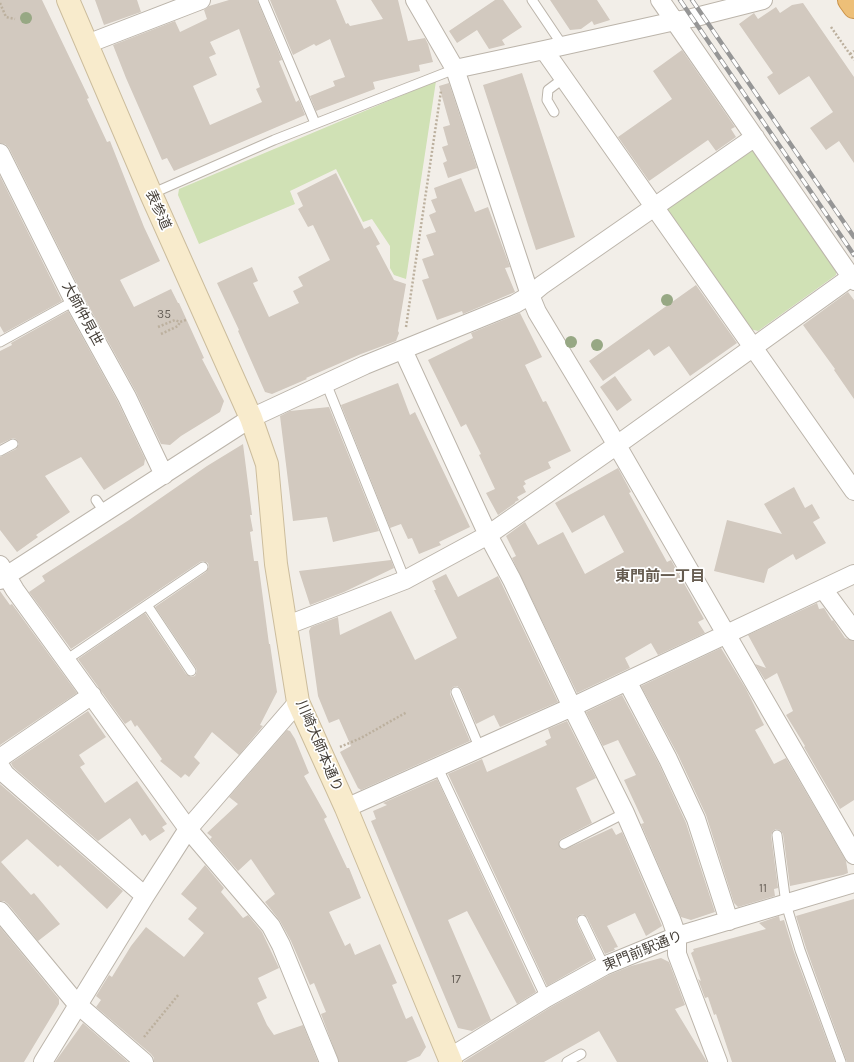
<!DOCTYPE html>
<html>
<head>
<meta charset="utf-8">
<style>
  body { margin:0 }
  canvas { display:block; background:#f2eee8 }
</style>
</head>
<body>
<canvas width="854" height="1062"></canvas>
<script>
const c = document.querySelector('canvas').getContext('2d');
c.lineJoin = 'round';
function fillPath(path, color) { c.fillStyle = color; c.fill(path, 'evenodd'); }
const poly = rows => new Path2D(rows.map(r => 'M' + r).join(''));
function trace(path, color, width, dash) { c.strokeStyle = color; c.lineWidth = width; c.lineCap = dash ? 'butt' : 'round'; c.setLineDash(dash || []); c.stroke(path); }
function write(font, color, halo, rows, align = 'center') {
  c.font = font + ' Karla,"Noto Sans JP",sans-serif'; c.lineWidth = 3.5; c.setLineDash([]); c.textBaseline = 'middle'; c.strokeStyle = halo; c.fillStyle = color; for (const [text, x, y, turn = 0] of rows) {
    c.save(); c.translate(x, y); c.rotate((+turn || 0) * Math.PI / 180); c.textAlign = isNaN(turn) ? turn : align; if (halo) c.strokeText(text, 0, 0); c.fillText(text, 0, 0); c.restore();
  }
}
fillPath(poly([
  [436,81,406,279,394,275,390,268,390,246,372,219,363,222,336,169,290,191,295,204,199,244,178,195,179,189],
  [748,148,758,150,836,266,836,275,758,331,750,329,668,214,668,205]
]), '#d0e1b5');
fillPath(poly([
  [0,0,42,0,89,98,87,99,107,142,110,141,144,227,160,261,120,280,134,307,171,289,178,303,179,303,204,358,202,359,224,401,220,412,181,436,170,445,161,444,136,392,83,296,9,148,5,144,0,143],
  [95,0,137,0,141,12,104,25],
  [229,0,257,0,282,60,279,61,296,102,299,100,305,115,174,171,167,158,162,160,126,78,113,45,175,21,180,32,207,19,204,10,209,6],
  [239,29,260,87,256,89,262,102,210,125,193,86,217,75,209,57,216,54,210,42],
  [270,0,336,0,346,24,348,23,350,26,383,19,371,0,398,0,408,41,425,38,428,44,433,62,419,65,420,71,373,82,375,89,316,111,310,96,335,86,333,81,345,77,330,39,316,46,314,44,293,55],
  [495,0,503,0,522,27,502,40,505,45,489,49,477,30,457,43,449,31],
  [550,0,597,0,610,20,594,25,592,21,581,29,570,30],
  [803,3,854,77,854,163,839,141,826,150,810,128,833,112,809,76,779,95,767,77,773,73,739,24,754,13,758,19,776,7,780,13,792,5],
  [682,50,735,127,731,129,736,137,716,151,708,140,649,181,618,137,672,99,653,71],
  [522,73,575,237,536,250,483,85],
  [449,83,477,168,448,178,443,163,447,161,442,147,448,145,443,127,450,125,439,86],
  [336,173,364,229,370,226,380,244,376,246,394,280,406,284,398,331,399,333,396,341,361,354,306,378,307,379,272,394,265,392,238,331,239,330,217,283,252,267,258,281,253,283,269,317,299,303,293,291,303,286,298,277,330,260,313,225,308,227,298,209,303,206,297,193],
  [0,176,62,301,4,333,0,326],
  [461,178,475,212,488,207,510,267,505,268,515,292,463,314,462,311,437,320,422,280,429,278,422,259,434,255,426,235,436,232,429,215,436,212,431,200,437,198,434,188],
  [696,285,737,343,690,376,669,346,654,356,649,349,603,381,589,361],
  [848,292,854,300,854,399,834,370,835,369,803,325],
  [68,311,118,402,145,459,144,465,104,490,81,457,45,476,70,512,36,535,38,537,17,552,0,530,0,457,16,449,19,444,16,439,13,438,0,444,0,351,12,345,11,343],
  [520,313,542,357,525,365,543,402,546,401,571,451,548,462,551,468,524,481,526,484,523,486,526,492,517,497,519,500,515,502,515,503,498,515,486,493,495,489,479,455,481,454,466,424,461,427,428,360,473,338,471,333],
  [615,376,632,400,617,411,600,387],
  [398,383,410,415,415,412,470,527,439,542,441,545,419,554,412,538,408,539,401,524,390,528,341,405],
  [329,407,379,531,333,542,327,517,293,521,280,416,290,411],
  [243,444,252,515,250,515,253,531,250,532,254,561,258,561,269,644,270,644,277,692,260,725,263,726,239,755,212,732,194,757,200,763,189,777,185,774,181,778,160,761,162,759,137,725,135,727,131,720,125,724,78,659,145,613,186,674,191,677,195,676,197,671,196,668,155,607,206,572,209,567,208,563,203,561,200,562,71,649,29,592,45,581,42,576,129,520,207,466],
  [618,468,631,492,629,493,667,562,671,560,704,619,698,622,705,633,658,655,651,643,625,658,630,668,577,693,512,558,516,556,506,536,525,522,538,545,563,532,585,574,624,552,604,515,572,533,555,503],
  [794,487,805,508,812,504,820,518,813,522,826,543,796,560,793,554,768,569,764,583,714,571,727,520,782,534,764,504],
  [391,560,394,568,344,592,310,605,299,571],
  [446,574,458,597,498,576,558,702,500,727,494,715,476,724,461,689,457,686,453,687,450,691,450,694,470,741,361,790,358,788,340,752,351,746,339,719,329,723,318,696,309,631,311,627,338,617,340,635,391,611,415,660,457,638,434,590,436,590,432,581],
  [0,591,10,605,12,604,77,693,0,745],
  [817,603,819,609,824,608,832,621,833,620,845,638,854,641,854,800,840,809,804,747,805,746,786,715,793,711,777,673,765,680,755,664,766,668,748,635],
  [721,648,746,689,764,725,755,730,774,764,786,758,846,861,848,873,843,875,790,886,783,834,780,830,776,829,773,831,771,835,778,888,774,889,775,896,738,907,734,903,706,815,678,755,641,686],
  [622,695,659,764,686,823,715,912,691,920,681,917,641,824,644,823,624,780,636,775,618,740,603,746,586,712],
  [88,711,106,737,79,755,85,764,80,767,105,803,137,781,167,824,162,827,165,831,150,841,145,834,142,836,130,818,98,841,13,767,11,763],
  [567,721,596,778,576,788,592,823,561,839,559,841,559,846,561,849,566,849,612,828,616,835,622,832,662,926,646,936,635,913,607,926,618,947,614,948,615,950,605,954,587,917,583,914,579,915,576,919,577,923,594,959,547,986,448,774,482,759,487,772,547,745,545,741,551,738,548,729],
  [287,730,290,731,295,739,309,773,304,776,327,817,324,819,347,868,349,868,361,898,329,912,345,946,350,943,355,955,380,944,397,983,392,985,406,1019,412,1016,426,1047,420,1056,406,1062,339,1062,321,1014,326,1012,314,983,310,985,291,941,280,921,265,902,275,894,251,859,238,871,210,839,212,837,207,833,238,804,229,797],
  [437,779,536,992,517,1004,467,911,448,920,491,1020,472,1031,458,1028,371,821,376,819,373,811,387,805,383,803],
  [0,784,123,891,107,909,60,865,58,867,27,839,1,862,31,895,34,893,60,924,38,941,8,904,4,901,0,901],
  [205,865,224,888,221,892,243,918,248,915,262,932,279,968,258,978,267,998,257,1003,267,1025,274,1035,303,1025,318,1062,154,1062,154,1058,151,1054,96,1007,101,1000,96,996,109,975,112,977,131,946,146,927,184,957,204,933,188,919,197,908,181,894],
  [854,899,854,1062,847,1062,806,948,796,916],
  [779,916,780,921,784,920,794,952,835,1062,732,1062,716,1014,714,1015,708,997,705,998,698,979,701,981,691,953,694,951,693,949,766,929,759,923],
  [0,927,59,999,59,1004,24,1062,0,1062],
  [661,958,669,962,685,1005,675,1009,707,1062,617,1062,599,1031,544,1062,463,1062,551,1007,609,975,631,966],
  [83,1023,128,1062,55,1062]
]), '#d2c9bf');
const lane = poly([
  [263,0,315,123],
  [532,0,563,46],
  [554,112,547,100,548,90,564,78],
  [151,194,274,140,455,69],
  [0,342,74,301],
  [326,383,405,580],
  [0,451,13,444],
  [96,500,105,513],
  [147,605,191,671],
  [66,660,203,567],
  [456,692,480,749],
  [438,768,546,998],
  [777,835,786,904,800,950,841,1062],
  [564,844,625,813],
  [582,920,604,966],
  [567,1062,581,1054]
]);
const street = poly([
  [415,0,455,69,530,295,537,312,608,430,854,855],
  [660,0,854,281],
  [87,44,201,0],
  [544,50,854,491],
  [455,69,544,50,675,21,692,18,763,0],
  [0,153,74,301,127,397,164,475],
  [403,350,488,535,512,580,572,707,625,813,671,919,677,936,677,954,718,1062],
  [0,565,15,590,188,829,271,926,281,945,329,1062],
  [0,580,251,418,365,365,515,304,530,295,542,285,755,137],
  [823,589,854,631],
  [285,626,405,580,488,535,617,445,851,277],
  [627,681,668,759,696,819,729,921],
  [0,758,92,695],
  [0,766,5,774,145,896],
  [346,808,572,707,854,574],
  [0,911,77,1004,144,1062],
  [449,1058,546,998,604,966,677,936,854,883],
  [43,1062,145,896,188,829,298,702]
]);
const secondary = poly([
  [68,0,151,194,251,418,267,464,276,564,298,702,346,808,451,1062]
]);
const highway = poly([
  [849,0,854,7]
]);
trace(lane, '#bcb5ab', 11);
trace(street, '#bcb5ab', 20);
trace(secondary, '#ccbd9d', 24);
trace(highway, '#cb9349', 24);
trace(poly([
  [0,3,6,17,15,19],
  [831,27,854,60],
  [850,54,854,51],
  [158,327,175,320,180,322,186,320],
  [406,327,441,91],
  [161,334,178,326,180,322],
  [340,747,361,738,407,712],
  [144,1037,179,994]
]), '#bcb09e', 2.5, [2, 2]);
trace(lane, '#fff', 9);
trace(street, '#fff', 18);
trace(secondary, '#f8ebcc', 22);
trace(highway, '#edbf78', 22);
const rail = poly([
  [680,0,854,255],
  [692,0,854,237]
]);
trace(rail, '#969696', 4.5);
trace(rail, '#fff', 3, [9]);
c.fillStyle = '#97a884';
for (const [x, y] of [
  [26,18],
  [667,300],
  [571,342],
  [597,345]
]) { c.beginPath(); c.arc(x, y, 6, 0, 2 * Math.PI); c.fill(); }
write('12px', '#686159', null, [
  ["35",164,315],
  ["11",763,889],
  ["17",456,980]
]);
write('14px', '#443e37', '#fff', [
  ["表参道",158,210,66],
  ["大師仲見世",82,314,62],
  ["川崎大師本通り",319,746,67],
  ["東門前駅通り",643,951,-22]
]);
write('bold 15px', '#665c50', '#fff', [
  ["東門前一丁目",660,577]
]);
</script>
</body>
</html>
